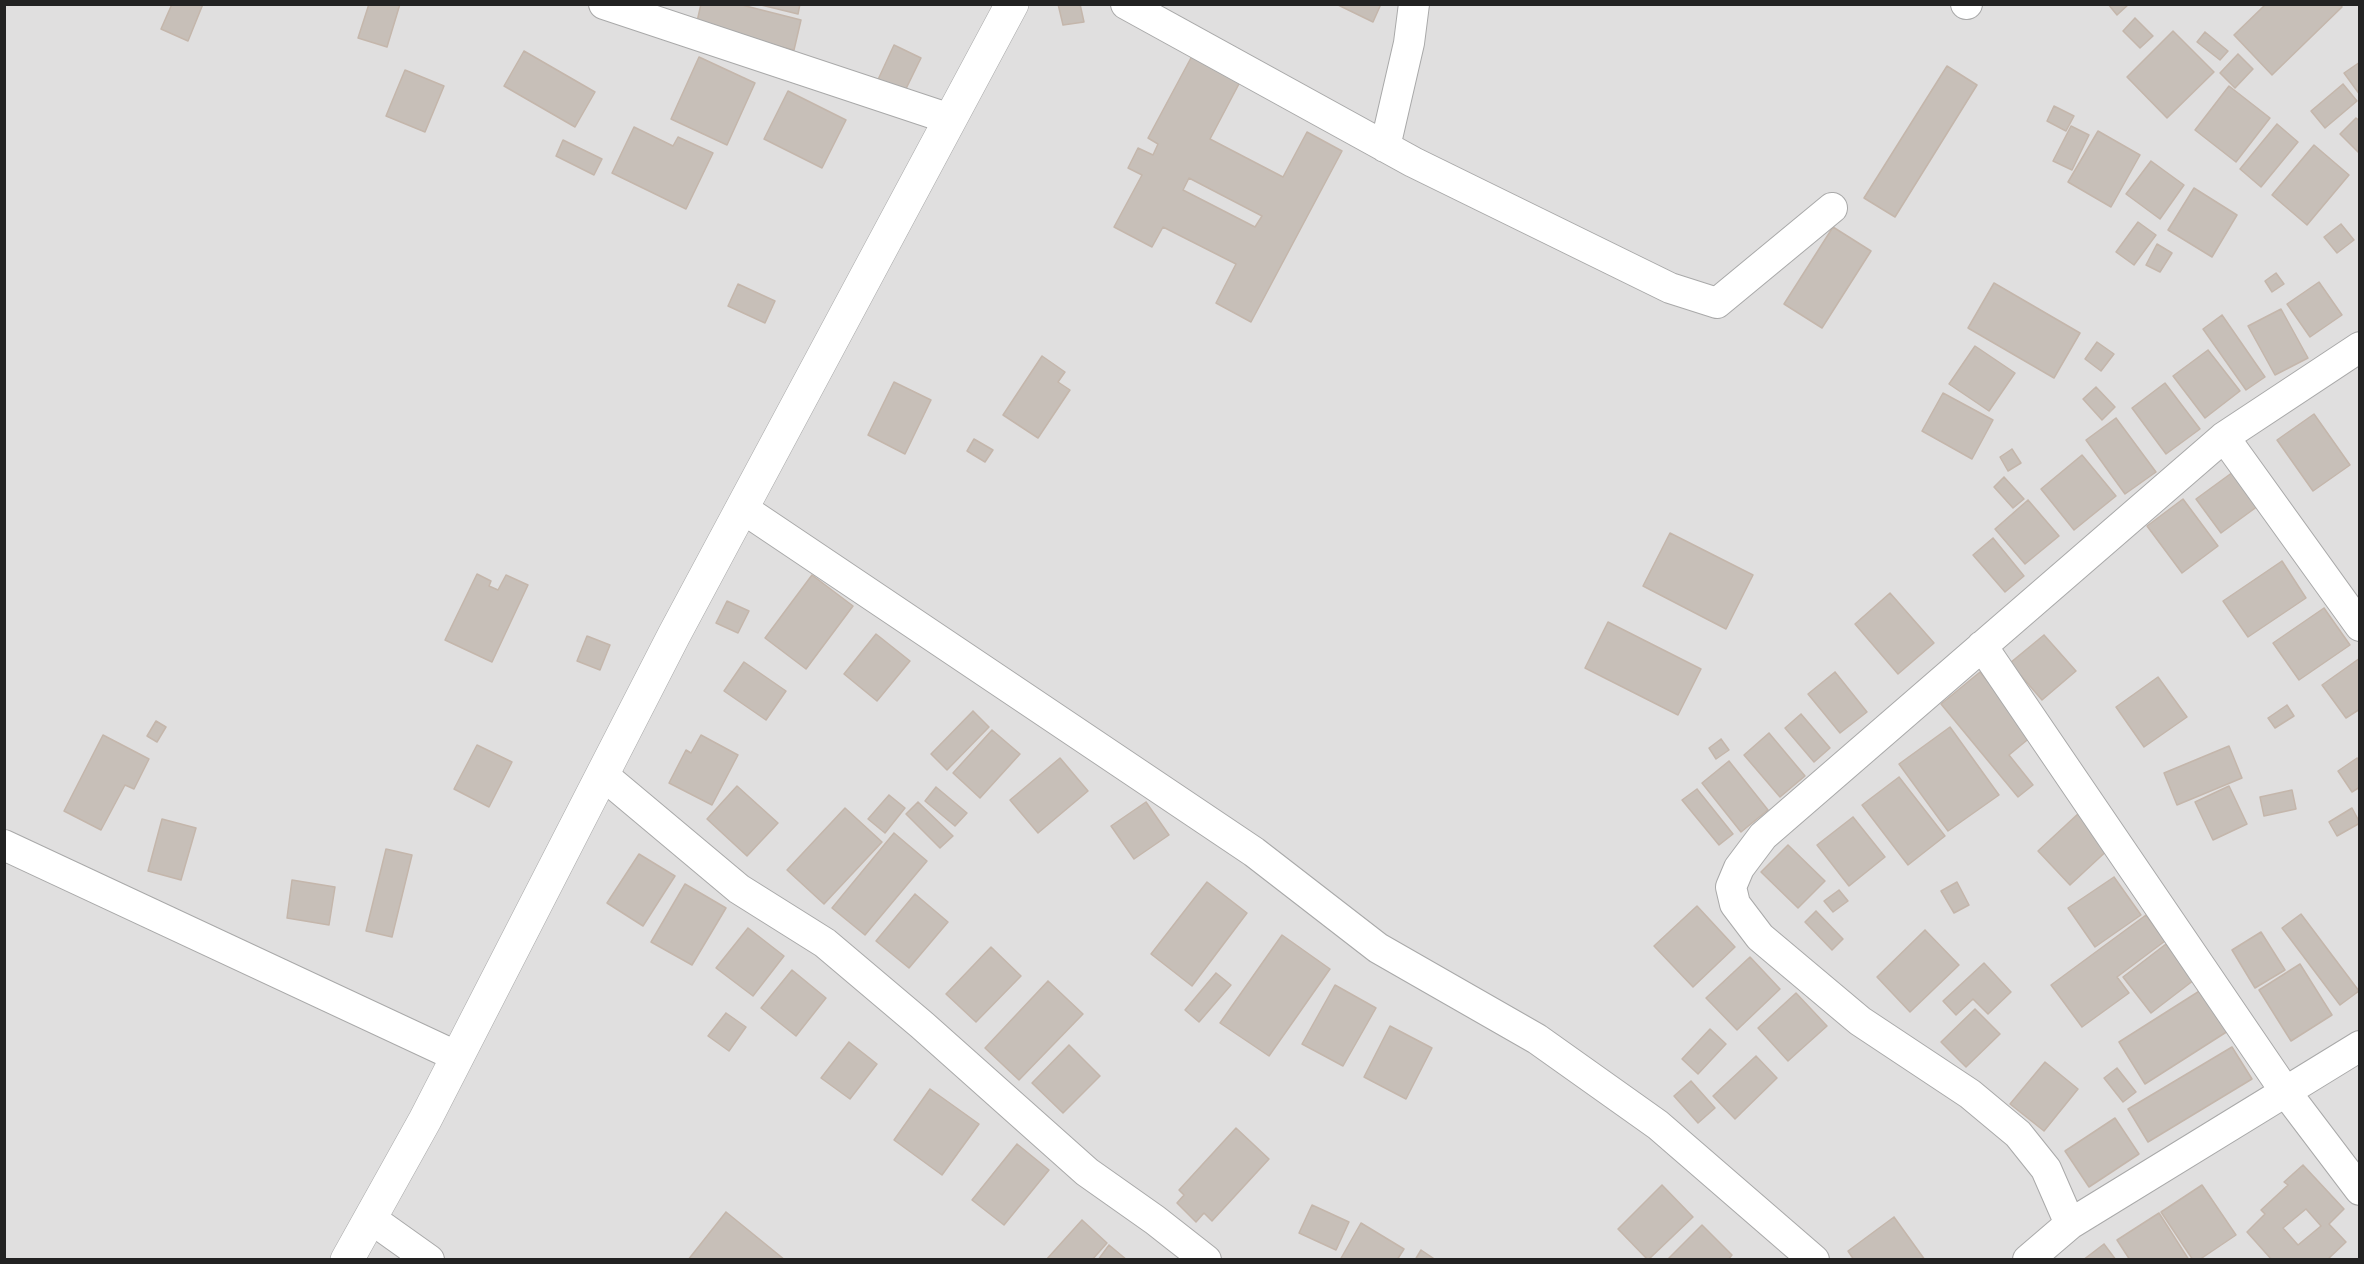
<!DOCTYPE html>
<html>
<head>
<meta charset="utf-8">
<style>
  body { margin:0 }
  #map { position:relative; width:2364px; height:1264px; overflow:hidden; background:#f2efe9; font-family:"DejaVu Sans",sans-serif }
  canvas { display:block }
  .frame { position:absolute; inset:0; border:6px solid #222; pointer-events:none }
</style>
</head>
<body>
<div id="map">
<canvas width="2364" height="1264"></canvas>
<div class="frame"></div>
</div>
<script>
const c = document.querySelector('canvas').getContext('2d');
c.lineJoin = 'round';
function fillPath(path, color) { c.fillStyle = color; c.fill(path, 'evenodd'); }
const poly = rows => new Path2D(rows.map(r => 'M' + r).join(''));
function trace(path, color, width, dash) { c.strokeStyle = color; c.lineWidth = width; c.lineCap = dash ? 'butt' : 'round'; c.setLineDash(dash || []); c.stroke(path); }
fillPath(poly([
  [5,5,2359,5,2359,1259,5,1259]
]), '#e0dfdf');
const building = poly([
  [172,4,203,4,188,41,161,29,172,4],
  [369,4,400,4,387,47,358,38,369,4],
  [701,4,738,4,801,20,794,50,696,26,701,4],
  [757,4,800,4,798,14,757,4],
  [1058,4,1080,4,1084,22,1063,25,1058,4],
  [1336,4,1381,4,1373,22,1336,4],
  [2108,4,2129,4,2117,15,2108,4],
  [2266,4,2340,4,2342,7,2272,75,2234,35,2266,4],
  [2135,18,2153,36,2140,48,2123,31,2135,18],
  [2173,31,2214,72,2167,118,2127,77,2173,31],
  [2205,32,2228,51,2220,60,2197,42,2205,32],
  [894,45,921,58,902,97,876,84,894,45],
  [524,51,595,92,575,127,504,86,524,51],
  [2238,54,2253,69,2235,88,2220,73,2238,54],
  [1192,56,1240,82,1210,139,1283,177,1307,132,1342,151,1251,322,1216,303,1236,264,1163,227,1152,247,1114,227,1142,175,1128,168,1138,148,1153,155,1158,144,1148,138,1192,56],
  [1189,178,1262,216,1255,227,1183,190,1189,178],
  [699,57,755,83,727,145,671,119,699,57],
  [2360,62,2360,95,2344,73,2360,62],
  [1947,66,1977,85,1895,217,1864,198,1947,66],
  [405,70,444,86,425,132,386,116,405,70],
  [2343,84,2357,101,2325,128,2311,111,2343,84],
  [2229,86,2270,118,2236,162,2195,130,2229,86],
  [788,91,846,120,822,168,764,139,788,91],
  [2054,106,2074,116,2066,131,2047,121,2054,106],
  [2356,118,2360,121,2360,154,2340,134,2356,118],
  [2277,124,2298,142,2261,187,2240,169,2277,124],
  [2071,126,2089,135,2072,170,2053,161,2071,126],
  [634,127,673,146,678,137,713,153,686,209,612,173,634,127],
  [2098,131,2140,155,2111,207,2068,182,2098,131],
  [563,140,602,159,594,175,556,156,563,140],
  [2314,145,2349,175,2307,225,2272,195,2314,145],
  [2151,161,2184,185,2160,219,2126,194,2151,161],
  [2194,188,2237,215,2212,257,2168,230,2194,188],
  [2138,222,2156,235,2134,265,2116,252,2138,222],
  [2341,224,2354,240,2337,253,2324,237,2341,224],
  [1833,227,1871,251,1822,328,1784,304,1833,227],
  [2157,244,2172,253,2160,272,2146,265,2157,244],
  [2276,273,2284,284,2272,292,2265,281,2276,273],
  [2319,282,2342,315,2310,337,2287,304,2319,282],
  [1994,283,2080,333,2054,378,1968,328,1994,283],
  [738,284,775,301,765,323,728,306,738,284],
  [2281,309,2308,358,2275,375,2248,326,2281,309],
  [2222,315,2265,377,2246,390,2203,329,2222,315],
  [2097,342,2114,354,2101,371,2085,359,2097,342],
  [1975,346,2015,373,1989,411,1949,384,1975,346],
  [2208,350,2240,391,2205,418,2173,376,2208,350],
  [1042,356,1065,372,1058,382,1070,390,1038,438,1003,415,1042,356],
  [894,382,931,400,905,454,868,435,894,382],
  [2165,383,2200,429,2166,454,2132,408,2165,383],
  [2096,387,2115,407,2102,420,2083,399,2096,387],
  [1943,393,1993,420,1972,459,1922,431,1943,393],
  [2314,414,2350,465,2313,491,2277,440,2314,414],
  [2116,418,2156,472,2125,494,2086,440,2116,418],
  [974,439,993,450,985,462,967,451,974,439],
  [2012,449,2021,463,2008,471,2000,457,2012,449],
  [2082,455,2116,496,2074,530,2041,489,2082,455],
  [2233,472,2258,506,2221,533,2196,499,2233,472],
  [2004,477,2024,499,2013,508,1994,487,2004,477],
  [2183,499,2218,546,2182,573,2147,526,2183,499],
  [2028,500,2059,536,2025,564,1995,529,2028,500],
  [1670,533,1753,575,1726,629,1643,586,1670,533],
  [1993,538,2024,576,2005,592,1973,555,1993,538],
  [2282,561,2306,598,2248,637,2223,601,2282,561],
  [477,574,491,581,489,586,498,590,506,575,528,585,492,662,445,640,477,574],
  [812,575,853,606,806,669,765,638,812,575],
  [1890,593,1934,643,1898,674,1855,624,1890,593],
  [727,601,749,611,738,633,716,623,727,601],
  [2324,608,2350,645,2299,680,2273,643,2324,608],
  [1608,622,1701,669,1678,715,1585,668,1608,622],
  [876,634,910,661,877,701,844,674,876,634],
  [2044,635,2076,671,2042,700,2010,663,2044,635],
  [587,636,610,645,600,670,577,661,587,636],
  [2360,658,2360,709,2346,718,2322,685,2360,658],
  [744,662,786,691,766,720,724,691,744,662],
  [1835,672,1867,712,1840,733,1808,694,1835,672],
  [1980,672,2032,736,2009,755,2033,785,2018,797,1941,704,1980,672],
  [2158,677,2187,717,2144,747,2116,707,2158,677],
  [2287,705,2294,716,2275,728,2268,718,2287,705],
  [973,711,989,727,947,770,931,754,973,711],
  [1801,714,1830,748,1814,762,1785,728,1801,714],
  [156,721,166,727,157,742,147,736,156,721],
  [1950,727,1999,795,1948,831,1899,764,1950,727],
  [992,730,1020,754,980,798,953,773,992,730],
  [1769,733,1805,776,1780,797,1744,755,1769,733],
  [103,735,149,759,134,789,125,785,101,830,64,811,103,735],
  [701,735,738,755,712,805,669,783,686,750,691,753,701,735],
  [1721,739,1729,750,1716,759,1709,748,1721,739],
  [477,745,512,762,489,807,454,789,477,745],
  [2229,746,2242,778,2177,805,2164,773,2229,746],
  [1060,758,1088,791,1038,833,1010,800,1060,758],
  [2357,758,2360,762,2360,787,2352,792,2338,771,2357,758],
  [1729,761,1768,810,1741,832,1702,783,1729,761],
  [1899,777,1945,836,1908,865,1862,805,1899,777],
  [737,786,778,823,747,856,707,819,737,786],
  [2229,786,2247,824,2213,840,2195,802,2229,786],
  [936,787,967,813,955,826,925,801,936,787],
  [1697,789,1733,834,1719,845,1682,800,1697,789],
  [2292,790,2296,809,2264,816,2260,797,2292,790],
  [889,795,905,808,885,833,868,819,889,795],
  [918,802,953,836,940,848,906,814,918,802],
  [1146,802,1169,835,1134,859,1111,826,1146,802],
  [845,808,882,842,824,904,787,870,845,808],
  [2352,808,2360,823,2337,836,2329,822,2352,808],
  [2080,812,2112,846,2070,885,2038,851,2080,812],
  [1853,817,1885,857,1849,886,1817,845,1853,817],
  [162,819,196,828,181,880,148,871,162,819],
  [894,833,927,861,865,935,832,908,894,833],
  [1788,845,1825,881,1798,908,1761,872,1788,845],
  [386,849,412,855,392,937,366,931,386,849],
  [639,854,675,876,643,926,607,903,639,854],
  [2114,877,2141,915,2095,947,2068,908,2114,877],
  [292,880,335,887,329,925,287,918,292,880],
  [1207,882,1247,913,1192,986,1151,954,1207,882],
  [1957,882,1969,905,1954,913,1941,891,1957,882],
  [685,884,726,908,692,965,651,942,685,884],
  [1839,890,1848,901,1833,912,1824,901,1839,890],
  [915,894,948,922,909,968,876,941,915,894],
  [1697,906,1735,947,1693,987,1654,946,1697,906],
  [1816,911,1843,939,1832,950,1805,922,1816,911],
  [2301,914,2359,991,2340,1005,2282,928,2301,914],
  [2146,915,2165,941,2117,977,2129,993,2082,1027,2051,985,2146,915],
  [748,928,784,956,753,996,716,968,748,928],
  [1925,930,1959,965,1910,1012,1877,977,1925,930],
  [2261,932,2285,970,2255,988,2232,950,2261,932],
  [1282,935,1330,969,1269,1056,1220,1023,1282,935],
  [2166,944,2194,980,2151,1013,2123,977,2166,944],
  [991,947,1021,976,976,1022,946,994,991,947],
  [1750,957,1780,989,1737,1030,1706,998,1750,957],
  [1984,963,2011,992,1988,1014,1973,999,1956,1015,1943,1001,1984,963],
  [2300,964,2332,1015,2291,1041,2259,990,2300,964],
  [792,970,826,998,796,1036,761,1008,792,970],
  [1216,973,1231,985,1199,1022,1185,1010,1216,973],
  [1048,981,1083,1014,1019,1080,985,1048,1048,981],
  [1335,985,1376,1008,1343,1066,1302,1044,1335,985],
  [2201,990,2228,1031,2145,1084,2119,1042,2201,990],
  [1796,993,1827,1026,1788,1061,1758,1028,1796,993],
  [1975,1009,2000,1034,1966,1067,1941,1042,1975,1009],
  [726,1013,746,1027,729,1051,708,1036,726,1013],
  [1390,1026,1432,1048,1406,1099,1364,1077,1390,1026],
  [1710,1029,1726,1044,1698,1074,1682,1059,1710,1029],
  [849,1042,877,1064,850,1099,821,1078,849,1042],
  [1069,1045,1100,1076,1063,1113,1032,1083,1069,1045],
  [2232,1047,2252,1079,2148,1142,2128,1109,2232,1047],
  [1756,1056,1777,1078,1735,1119,1713,1096,1756,1056],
  [2045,1062,2078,1089,2044,1131,2010,1104,2045,1062],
  [2117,1068,2136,1092,2123,1102,2104,1078,2117,1068],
  [1691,1081,1715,1108,1698,1123,1674,1096,1691,1081],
  [930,1089,979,1124,942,1175,894,1140,930,1089],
  [2115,1118,2139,1154,2089,1187,2065,1151,2115,1118],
  [1236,1128,1269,1159,1212,1221,1204,1213,1196,1222,1177,1203,1184,1195,1179,1190,1236,1128],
  [1017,1144,1049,1170,1004,1225,972,1200,1017,1144],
  [2303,1165,2344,1209,2329,1224,2346,1242,2327,1260,2272,1260,2247,1232,2265,1214,2261,1210,2288,1185,2284,1182,2303,1165],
  [2306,1209,2321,1226,2298,1245,2283,1228,2306,1209],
  [1662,1185,1693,1217,1648,1260,1618,1229,1662,1185],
  [2202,1185,2236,1235,2199,1260,2193,1260,2161,1212,2202,1185],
  [1312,1205,1349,1222,1336,1250,1299,1233,1312,1205],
  [726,1212,785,1260,688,1260,726,1212],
  [2159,1213,2189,1260,2130,1260,2117,1240,2159,1213],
  [1894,1217,1925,1260,1854,1260,1848,1251,1894,1217],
  [1082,1220,1107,1243,1092,1260,1046,1260,1082,1220],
  [1361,1223,1404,1249,1397,1260,1340,1260,1361,1223],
  [1702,1225,1732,1255,1728,1260,1667,1260,1702,1225],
  [2104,1244,2116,1260,2083,1260,2104,1244],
  [1109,1245,1127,1260,1098,1260,1109,1245],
  [1421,1250,1436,1260,1415,1260,1421,1250]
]);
fillPath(building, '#c7bfb8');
trace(building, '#c4b6ab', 1.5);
const minor = poly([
  [604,4,950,119],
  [1126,4,1413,162,1670,288,1717,303,1832,208],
  [1966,4,1967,4],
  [1385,147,1409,43,1414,4],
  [2224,437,2360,626],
  [742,508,1254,852,1378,948,1537,1039,1658,1125,1814,1260],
  [1982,646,2285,1091,2360,1190],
  [603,775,739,889,825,943,922,1025,1087,1172,1155,1220,1206,1260],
  [4,845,458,1057],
  [370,1218,429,1260],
  [2070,1224,2046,1169,2018,1134,1970,1094,1860,1021,1760,937,1735,904,1731,887,1739,868,1763,836,2224,437,2360,347],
  [2028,1260,2070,1224,2360,1046]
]);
const tertiary = poly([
  [347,1260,425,1120,674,635,1012,4]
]);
trace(minor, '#a9a9a9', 32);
trace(tertiary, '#a9a9a9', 34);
trace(minor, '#fff', 30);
trace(tertiary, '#fff', 33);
</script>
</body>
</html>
